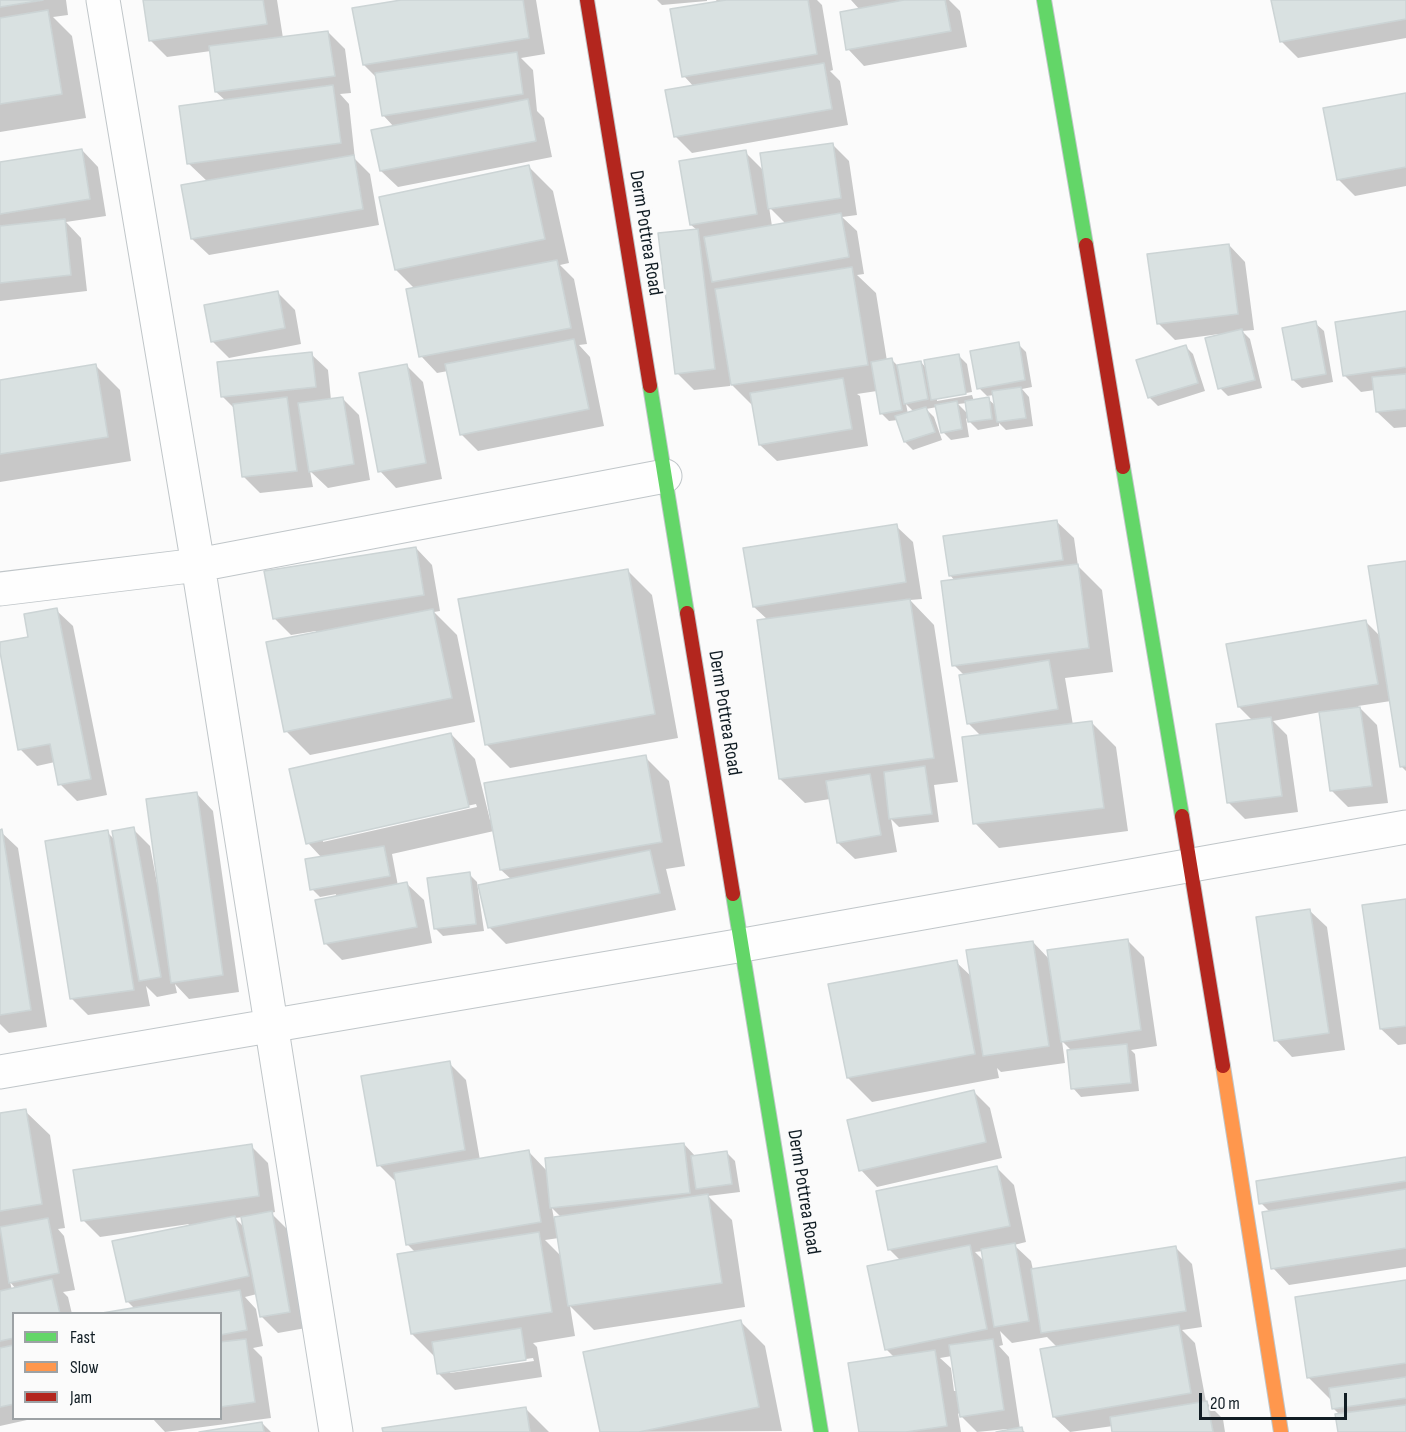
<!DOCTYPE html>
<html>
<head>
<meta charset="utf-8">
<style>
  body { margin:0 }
  #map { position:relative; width:1406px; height:1432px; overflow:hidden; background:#fbfbfb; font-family:"Sofia Sans Condensed",sans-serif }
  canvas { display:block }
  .legend { position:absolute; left:12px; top:1312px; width:210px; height:108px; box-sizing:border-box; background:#fbfbfb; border:2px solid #9da2a5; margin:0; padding:8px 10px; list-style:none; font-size:18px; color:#111d24 }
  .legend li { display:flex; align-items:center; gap:12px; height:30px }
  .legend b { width:30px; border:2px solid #9da2a5 }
  .scale { position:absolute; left:1199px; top:1393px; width:148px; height:27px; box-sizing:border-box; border:3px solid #111d24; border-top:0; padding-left:8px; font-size:18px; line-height:21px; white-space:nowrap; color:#111d24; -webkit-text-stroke:4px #fbfbfb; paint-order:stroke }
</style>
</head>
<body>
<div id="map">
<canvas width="1406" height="1432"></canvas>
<ul class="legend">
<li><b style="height:8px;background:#63d668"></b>Fast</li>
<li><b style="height:8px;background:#ff974d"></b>Slow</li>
<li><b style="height:8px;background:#b3261e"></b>Jam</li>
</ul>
<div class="scale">20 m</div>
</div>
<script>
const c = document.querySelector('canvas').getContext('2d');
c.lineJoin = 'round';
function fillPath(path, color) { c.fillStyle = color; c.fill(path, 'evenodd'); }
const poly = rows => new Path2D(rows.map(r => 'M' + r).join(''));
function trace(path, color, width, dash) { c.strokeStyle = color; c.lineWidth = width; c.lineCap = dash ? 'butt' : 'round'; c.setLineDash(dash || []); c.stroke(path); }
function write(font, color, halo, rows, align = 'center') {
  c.font = font + ' "Sofia Sans Condensed",sans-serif'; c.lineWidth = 6; c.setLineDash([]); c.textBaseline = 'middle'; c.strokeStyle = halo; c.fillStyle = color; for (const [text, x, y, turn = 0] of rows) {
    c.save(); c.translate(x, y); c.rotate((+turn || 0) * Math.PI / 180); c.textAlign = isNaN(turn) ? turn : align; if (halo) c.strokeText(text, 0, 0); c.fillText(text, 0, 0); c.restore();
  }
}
fillPath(poly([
  [0,0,66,0,68,15,53,17,72,36,86,118,0,132],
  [145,0,277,0,283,38,328,32,345,49,351,93,340,94,349,104,355,159,370,174,379,225,209,255,192,239,208,182,188,163,226,101,216,92,211,51,167,57,150,40],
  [410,0,536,0,545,54,521,58,533,70,537,111,544,118,552,157,398,187,381,171,394,127,383,115,377,78,364,65],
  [657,0,707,0,707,1,662,5],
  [716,0,817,0,822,5,833,70,830,71,840,81,848,125,692,153,675,136,694,87,684,76,718,3],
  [949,0,960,11,967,47,864,66,848,49,860,10,851,0],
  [1273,0,1406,0,1406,38,1298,58,1281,41],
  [1406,95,1406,186,1355,196,1338,179],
  [832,144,849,161,857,215,842,217,857,231,864,274,857,275,876,293,887,361,892,360,898,366,921,362,927,369,959,356,967,364,972,392,937,398,937,401,972,395,974,401,988,399,996,406,994,395,987,396,979,388,1018,344,1026,352,1032,387,1022,389,1029,397,1033,426,1006,430,999,423,999,426,978,430,966,418,969,437,951,440,943,432,937,407,926,409,934,417,942,440,913,450,905,442,898,420,889,421,881,413,877,391,857,394,860,396,868,446,777,461,760,445,753,406,730,383,730,386,694,390,677,373,697,230,691,225,745,152,764,171],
  [769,207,786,224,772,226],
  [967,403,968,414,958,404],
  [906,404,914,412,908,414],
  [82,150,98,167,106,216,66,222,81,238,87,291,0,301,0,163],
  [529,167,553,191,569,263,560,265,574,279,587,344,579,345,590,357,604,426,478,451,461,434,448,371,437,373,421,356,415,289,396,270],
  [1229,245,1245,262,1254,330,1242,331,1250,339,1262,388,1228,396,1220,388,1219,334,1175,340,1158,323],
  [278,293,295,310,301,344,229,358,212,341],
  [1406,313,1406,427,1394,428,1377,412,1375,390,1361,392,1345,376],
  [1315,323,1324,331,1333,382,1302,388,1293,380],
  [1185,346,1193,354,1205,391,1158,406,1150,398,1138,361],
  [311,354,328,370,331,400,342,398,359,415,370,480,328,488,310,471,313,487,260,493,243,476,235,409,222,396],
  [406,365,423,382,442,479,396,488,380,471],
  [96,366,120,390,131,461,0,482,0,382],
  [1057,522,1074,538,1078,566,1102,590,1113,672,1065,678,1073,725,1091,722,1116,747,1128,831,999,848,975,823,981,736,969,724,960,677,965,676,954,665,955,581,950,575],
  [896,526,913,542,922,599,910,600,934,625,958,782,934,785,939,822,899,827,891,819,897,852,855,859,838,843,830,799,805,803,780,779,768,620,754,607],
  [416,548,432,565,440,611,434,612,457,635,475,722,310,755,286,731,316,631,291,635,274,618],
  [1406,562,1406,771,1401,766,1391,701,1358,706,1377,725,1388,803,1348,807,1332,791,1321,712,1273,721,1287,735,1298,812,1245,819,1228,802,1253,721,1239,707,1366,622,1381,637],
  [627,570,652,595,678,738,510,768,486,744],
  [56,610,73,626,107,795,77,801,60,784,55,762,37,766,20,749,30,638],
  [451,734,475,759,490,820,645,757,669,781,685,866,666,869,676,910,506,944,489,927,511,879,501,870,494,831,392,854,398,886,407,884,424,900,432,943,342,960,325,943,336,894,320,897,312,889,322,858,308,843],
  [476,804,477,807,323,842,323,838],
  [197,794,213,811,239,992,189,999,175,984,177,993,157,997,146,986,150,1006,88,1015,71,998,107,832,115,840,133,829,150,846,157,883,159,882],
  [0,831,18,848,47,1027,9,1033,0,1024],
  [469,874,477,882,484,931,443,936,435,928],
  [1406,901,1406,1044,1398,1045,1381,1029],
  [1310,911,1327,927,1345,1050,1292,1057,1276,1040],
  [1127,940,1144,957,1157,1046,1131,1050,1135,1054,1139,1091,1081,1097,1073,1088,1072,1051,1062,1041,1065,1063,1001,1072,997,1068,999,1078,872,1102,848,1078,956,962,972,977,1033,942,1050,960],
  [449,1063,466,1080,480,1160,529,1152,547,1171,684,1144,696,1157,727,1153,735,1161,740,1192,708,1196,732,1220,745,1307,594,1330,570,1306,575,1336,533,1343,537,1347,542,1377,455,1390,438,1373,436,1358,412,1334,416,1253,408,1245,396,1182,379,1165],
  [552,1208,561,1217,554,1219],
  [559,1238,562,1257,545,1240],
  [533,1358,534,1361,450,1373,450,1370],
  [973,1091,990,1108,1002,1158,877,1187,861,1170],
  [25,1111,50,1135,65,1228,58,1229,64,1236,75,1290,63,1292,68,1297,72,1314,14,1314,14,1418,36,1418,0,1426,0,1115],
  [10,1282,16,1289,12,1290],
  [251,1146,268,1163,275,1212,271,1213,288,1230,306,1328,278,1333,261,1316,257,1294,245,1297,256,1309,263,1346,253,1348,262,1357,271,1418,165,1432,152,1418,220,1418,220,1314,135,1309,127,1301,189,1224,100,1237,83,1220],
  [243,1217,245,1228,235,1218],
  [1406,1158,1406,1267,1289,1285,1273,1268,1270,1212,1261,1203],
  [997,1168,1014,1185,1026,1242,1014,1245,1031,1261,1033,1270,1176,1248,1192,1264,1202,1327,1182,1330,1195,1343,1206,1402,1223,1419,1225,1432,1114,1432,1113,1426,1070,1432,1054,1417,1057,1347,1047,1337,1012,1343,1000,1331,1003,1345,999,1346,1009,1357,1020,1429,1025,1432,1004,1432,1007,1431,1007,1429,977,1432,958,1413,961,1432,860,1432,895,1358,886,1349,901,1261,889,1249],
  [983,1251,985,1262,975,1252],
  [952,1356,957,1391,954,1391,951,1368,940,1358],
  [1406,1282,1406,1432,1339,1432,1340,1415,1333,1408,1332,1401,1308,1377],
  [740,1321,765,1346,782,1431,602,1432],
  [526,1409,549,1432,384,1432],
  [262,1423,271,1432,208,1432]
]), '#0003');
const building = poly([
  [0,0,43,0,0,7,0,0],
  [143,0,263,0,267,24,149,41,143,0],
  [401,0,523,0,529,38,363,65,352,8,401,0],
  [726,0,808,0,817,54,682,77,670,9,726,0],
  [904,0,945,0,951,31,846,50,840,12,904,0],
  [1271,0,1406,0,1406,19,1280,42,1271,0],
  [48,10,62,94,0,104,0,18,48,10],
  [328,31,335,76,215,92,209,46,328,31],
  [517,52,523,94,382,116,375,73,517,52],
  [824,63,832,109,674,137,665,90,824,63],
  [333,85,341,143,187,164,179,106,333,85],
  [1406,93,1406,167,1337,180,1323,108,1406,93],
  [528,99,536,141,380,171,371,130,528,99],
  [833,143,841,198,768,209,760,153,833,143],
  [82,149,90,199,0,214,0,162,82,149],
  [746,150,757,214,690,225,679,161,746,150],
  [354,155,363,209,191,239,181,185,354,155],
  [529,165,545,239,395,270,379,197,529,165],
  [841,213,849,257,712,282,704,237,841,213],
  [65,219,71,275,0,283,0,226,65,219],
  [698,229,715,369,675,374,658,233,698,229],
  [1229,244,1238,314,1157,324,1147,254,1229,244],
  [557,260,571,328,419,357,406,289,557,260],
  [852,267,868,365,731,385,715,289,852,267],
  [278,291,285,328,211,342,204,305,278,291],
  [1406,311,1406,367,1343,376,1335,322,1406,311],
  [1316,321,1326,374,1292,380,1282,328,1316,321],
  [1242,329,1255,380,1218,389,1205,338,1242,329],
  [574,339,589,409,460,435,445,364,574,339],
  [1019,342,1025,380,977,389,970,351,1019,342],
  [1186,345,1198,383,1148,398,1136,360,1186,345],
  [312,352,316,387,221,397,217,362,312,352],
  [959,354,966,394,931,400,924,360,959,354],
  [892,358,902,410,880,414,871,362,892,358],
  [921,361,928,399,904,404,897,365,921,361],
  [96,364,108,437,0,454,0,380,96,364],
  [407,364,426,463,378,472,359,373,407,364],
  [1406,374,1406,409,1376,412,1372,377,1406,374],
  [843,378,852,429,759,445,750,393,843,378],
  [1021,387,1026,418,997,422,992,391,1021,387],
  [287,397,297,471,242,477,233,404,287,397],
  [343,397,354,464,309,472,298,403,343,397],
  [989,397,992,419,968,422,965,401,989,397],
  [957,401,962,429,941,433,935,405,957,401],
  [926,407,935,432,904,442,895,416,926,407],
  [1057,520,1063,560,949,576,943,536,1057,520],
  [897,524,906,582,753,607,743,548,897,524],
  [416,547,424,595,273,619,264,571,416,547],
  [1406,561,1406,766,1400,767,1368,566,1406,561],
  [1078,564,1089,648,952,666,941,581,1078,564],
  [628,569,655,714,485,745,458,599,628,569],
  [910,599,934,758,779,779,757,620,910,599],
  [57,608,91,779,58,785,50,744,18,750,0,652,0,642,28,637,24,614,57,608],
  [433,609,452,698,284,732,266,642,433,609],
  [1366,620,1378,684,1238,707,1226,644,1366,620],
  [1049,660,1058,709,967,724,959,675,1049,660],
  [1360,707,1372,786,1330,791,1319,712,1360,707],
  [1271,717,1282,796,1227,803,1216,724,1271,717],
  [1092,721,1104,808,973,824,962,737,1092,721],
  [451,733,469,807,306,844,289,769,451,733],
  [646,755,662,842,500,870,484,783,646,755],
  [925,766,932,814,889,819,884,772,925,766],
  [870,774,881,835,837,843,826,781,870,774],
  [197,792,223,975,171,983,146,799,197,792],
  [134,827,161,977,139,981,112,831,134,827],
  [2,829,31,1010,0,1015,0,830,2,829],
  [108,830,134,990,70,999,45,841,108,830],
  [384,846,390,876,310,890,305,859,384,846],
  [650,850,660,893,488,928,478,885,650,850],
  [470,872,476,924,434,929,427,878,470,872],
  [407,882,417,927,324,944,315,900,407,882],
  [1406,899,1406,1026,1380,1029,1362,905,1406,899],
  [1310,909,1329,1033,1274,1041,1256,917,1310,909],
  [1128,939,1141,1030,1061,1042,1047,950,1128,939],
  [1033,941,1049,1046,983,1056,966,950,1033,941],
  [957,960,975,1054,847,1078,828,984,957,960],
  [1127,1044,1131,1083,1071,1089,1067,1050,1127,1044],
  [450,1061,465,1150,377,1166,361,1076,450,1061],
  [974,1090,986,1142,859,1171,847,1120,974,1090],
  [26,1109,42,1204,0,1211,0,1113,26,1109],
  [684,1143,690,1193,550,1208,545,1158,684,1143],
  [252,1144,259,1196,81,1221,73,1170,252,1144],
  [529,1150,541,1222,406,1245,394,1173,529,1150],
  [727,1151,732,1184,696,1189,691,1156,727,1151],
  [1406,1157,1406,1181,1259,1204,1256,1181,1406,1157],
  [997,1166,1010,1226,888,1250,876,1191,997,1166],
  [1406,1189,1406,1248,1271,1269,1262,1212,1406,1189],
  [708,1194,722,1283,568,1306,554,1217,708,1194],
  [272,1211,290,1312,260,1317,241,1217,272,1211],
  [235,1216,249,1276,126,1302,112,1241,235,1216],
  [48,1218,59,1273,9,1283,0,1227,48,1218],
  [539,1232,552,1312,411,1334,397,1254,539,1232],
  [1015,1243,1029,1321,994,1327,981,1249,1015,1243],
  [970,1245,987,1329,885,1350,867,1266,970,1245],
  [1176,1246,1186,1311,1041,1333,1031,1269,1176,1246],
  [52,1279,60,1314,14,1314,14,1338,0,1341,0,1291,52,1279],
  [1406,1280,1406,1363,1307,1378,1295,1297,1406,1280],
  [240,1290,247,1330,220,1335,220,1314,96,1314,240,1290],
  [741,1320,759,1407,639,1432,600,1432,583,1352,741,1320],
  [1179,1325,1191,1393,1053,1417,1040,1349,1179,1325],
  [521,1328,526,1360,437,1374,432,1342,521,1328],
  [246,1339,255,1402,220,1407,220,1342,246,1339],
  [993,1339,1004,1410,960,1417,949,1345,993,1339],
  [14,1345,14,1404,0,1407,0,1348,14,1345],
  [935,1350,947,1426,906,1432,859,1432,848,1363,935,1350],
  [1406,1377,1406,1398,1332,1409,1329,1388,1406,1377],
  [1207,1401,1213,1432,1112,1432,1110,1417,1207,1401],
  [1406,1405,1406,1432,1338,1432,1335,1414,1406,1405],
  [526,1407,530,1432,383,1432,382,1428,526,1407],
  [262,1422,264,1432,199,1432,262,1422],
  [1022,1427,1023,1432,996,1432,1022,1427]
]);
fillPath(building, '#d9e1e1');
trace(building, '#ccd4d5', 1.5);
const street = poly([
  [103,0,198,565,336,1432],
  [0,589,198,565,665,476],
  [0,1072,743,945,1406,827]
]);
const fast = poly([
  [1044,0,1086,245],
  [650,386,687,613],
  [1123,467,1182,816],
  [733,894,821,1432]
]);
const slow = poly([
  [1223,1066,1281,1432]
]);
const jam = poly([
  [587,0,650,386],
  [1086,245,1123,467],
  [687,613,733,894],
  [1182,816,1223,1066]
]);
trace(street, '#c0c6c9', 35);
trace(fast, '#c0c6c9', 16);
trace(slow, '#c0c6c9', 16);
trace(jam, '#c0c6c9', 16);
trace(street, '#fefefe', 33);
trace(fast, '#63d668', 14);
trace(slow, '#ff974d', 14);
trace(jam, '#b3261e', 14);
write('20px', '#111d24', '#fbfbfb', [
  ["Derm Pottrea Road",645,233,81],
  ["Derm Pottrea Road",724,713,81],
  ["Derm Pottrea Road",803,1192,81]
]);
</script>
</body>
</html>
